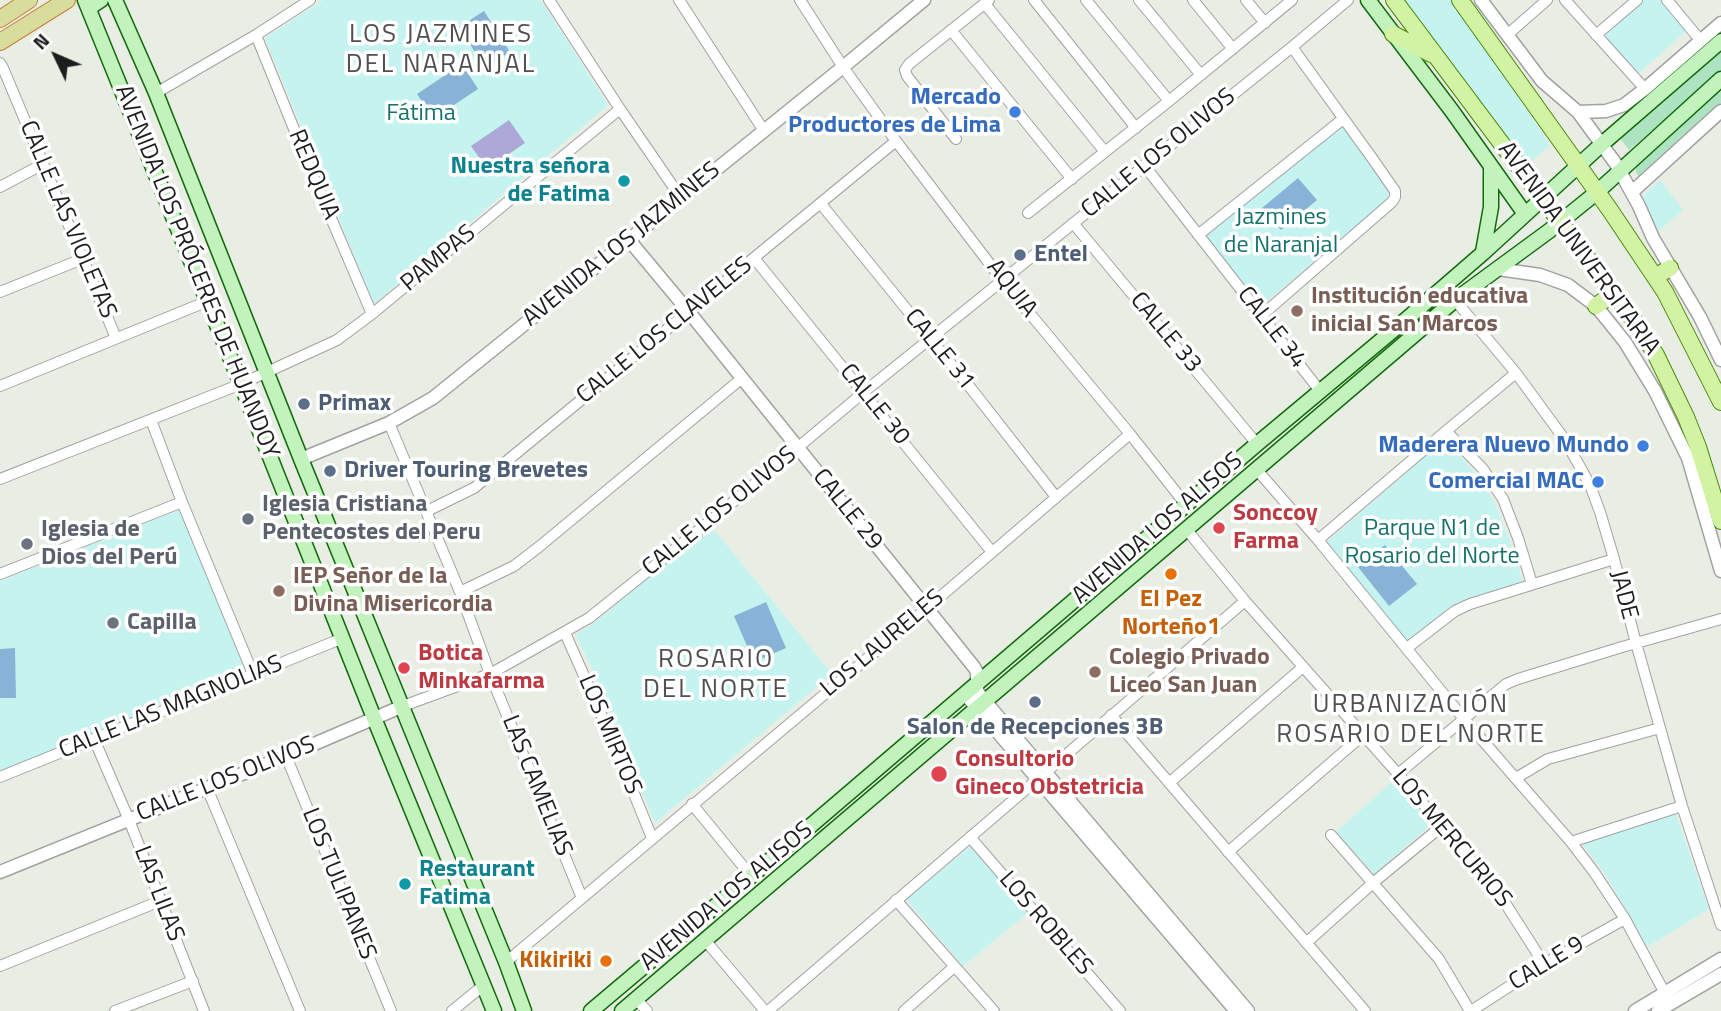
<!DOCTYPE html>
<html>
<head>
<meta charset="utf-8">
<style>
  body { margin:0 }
  #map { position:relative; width:1721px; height:1011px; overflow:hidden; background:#e9eee4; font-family:"Titillium Web",sans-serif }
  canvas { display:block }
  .north { position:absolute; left:21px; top:21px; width:70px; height:70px; -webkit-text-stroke:5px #fff; paint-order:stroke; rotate:314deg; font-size:19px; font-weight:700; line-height:28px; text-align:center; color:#1d1d1d }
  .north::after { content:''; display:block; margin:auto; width:24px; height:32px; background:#1d1d1d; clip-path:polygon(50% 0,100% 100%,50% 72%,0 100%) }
</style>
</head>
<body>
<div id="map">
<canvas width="1721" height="1011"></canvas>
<div class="north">N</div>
</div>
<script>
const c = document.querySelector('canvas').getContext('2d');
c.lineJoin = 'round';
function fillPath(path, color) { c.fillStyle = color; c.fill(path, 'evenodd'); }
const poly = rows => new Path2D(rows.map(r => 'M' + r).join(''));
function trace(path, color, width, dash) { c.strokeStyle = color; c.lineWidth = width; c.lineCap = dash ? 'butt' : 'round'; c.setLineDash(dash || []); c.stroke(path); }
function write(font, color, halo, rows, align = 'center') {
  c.font = font + ' "Titillium Web",sans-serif'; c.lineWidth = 7; c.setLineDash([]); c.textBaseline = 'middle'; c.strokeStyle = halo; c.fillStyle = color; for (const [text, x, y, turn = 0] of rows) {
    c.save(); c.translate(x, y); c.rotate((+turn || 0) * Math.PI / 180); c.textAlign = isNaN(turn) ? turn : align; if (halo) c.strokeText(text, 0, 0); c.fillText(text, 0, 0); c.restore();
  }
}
fillPath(poly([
  [1721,48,1721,71,1629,150,1618,136],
  [1721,86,1721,103,1641,181,1636,172,1635,159]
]), '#aee3c1');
fillPath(poly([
  [323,0,541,0,608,105,374,304,265,38],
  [1399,0,1453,0,1550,145,1525,168],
  [1644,0,1661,0,1686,31,1637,75,1604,36],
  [1343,123,1388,185,1389,192,1386,201,1260,307,1205,236],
  [1660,180,1683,210,1658,231,1643,196],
  [1445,439,1475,473,1493,500,1508,536,1523,581,1443,613,1407,641,1326,543],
  [180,509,246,671,0,772,0,581],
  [711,526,832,674,655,823,592,668,575,634,593,624],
  [1394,780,1433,823,1374,874,1336,832],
  [1675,812,1709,909,1647,947,1606,875,1581,843],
  [971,846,1028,913,963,966,906,899]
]), '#c5f4f0');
fillPath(poly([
  [484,11,510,52,485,68,459,27],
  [462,64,478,89,433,119,417,94],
  [1298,178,1317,200,1281,230,1262,208],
  [1385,545,1417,584,1389,606,1358,567],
  [766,602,786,648,754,662,734,616],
  [15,648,16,698,0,698,0,649]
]), '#89b3d6');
fillPath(poly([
  [509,120,525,143,487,169,471,146]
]), '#aca8d7');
const minor = poly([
  [549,0,620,109,681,198],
  [679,0,764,131],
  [800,0,843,67,896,141,1002,280,1130,434,1187,506],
  [1034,0,1136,128],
  [1086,0,1169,101],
  [1139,0,1201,75],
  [1193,0,1233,49],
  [1246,0,1265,23],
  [1565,0,1645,89],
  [1667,0,1701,41],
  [985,4,1105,152],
  [951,30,1072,179],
  [256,35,313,176,372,314],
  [1507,35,1547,0],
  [1596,35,1637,0],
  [0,63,3,68,116,338],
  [156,93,256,35,310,0],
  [956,139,907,76,905,70,909,64,989,0],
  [1144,165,1320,391],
  [0,187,43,164],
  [821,204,973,391,1056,497],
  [1028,213,1169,101,1292,0],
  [1073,223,1257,444],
  [1198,235,1343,119],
  [754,258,992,552],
  [0,292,82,259],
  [1455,300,1516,373,1565,440,1590,485,1600,512,1614,559,1636,643,1682,806,1721,925],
  [1261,316,1392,202,1395,197,1395,191,1372,158,1292,47],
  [0,386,208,301],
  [151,420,182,502,253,674],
  [389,423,460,592,490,674,582,898],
  [1446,431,1483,469,1503,499,1518,538,1532,584],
  [1257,470,1318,540,1464,719,1571,842,1594,872,1625,919,1668,999],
  [0,479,241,384,337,340,372,314,620,109],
  [427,511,474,488,896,141],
  [1187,530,1245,601,1398,774,1500,895,1544,964],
  [1318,540,1446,431,1516,373],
  [0,574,182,502],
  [460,592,514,566,540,546,741,379],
  [565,633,609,732,652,838],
  [1407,648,1455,611,1470,604,1614,559],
  [403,706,490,674,589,618,709,522,864,392,1292,47,1348,0],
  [1111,715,1365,1011],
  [94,739,129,820,204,1011],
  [286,756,391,1011],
  [1398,774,1506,684,1518,679,1622,647,1721,619],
  [0,777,343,638],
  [1516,778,1548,759,1660,728],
  [1169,783,1303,667],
  [207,788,300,1011],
  [692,804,751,876],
  [1331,835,1439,959,1470,1011],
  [970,837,1120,1011],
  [1571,842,1682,806],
  [1228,852,1363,735],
  [896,900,994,1011],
  [705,940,765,1011],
  [1306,943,1374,882,1442,826],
  [506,962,926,609,1130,434],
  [0,966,160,901],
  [636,999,647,1011],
  [115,1011,193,981],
  [452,1011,484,985],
  [768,1011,1245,601],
  [904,1011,954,967],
  [1471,1011,1544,964,1625,919]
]);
const tertiary = poly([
  [1481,0,1542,81,1578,112,1606,111,1624,105,1645,89,1721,23],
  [1578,112,1616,164,1639,206,1653,238,1700,317,1721,360],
  [1632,192,1721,111],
  [629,240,689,312,974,667,977,672,977,690,979,694,1248,1011],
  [1498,269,1540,275,1568,285,1596,306,1625,342,1655,391,1688,458,1721,571],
  [301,459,389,423,433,398,843,67,924,0],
  [965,694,1236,1011],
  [0,872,286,756,403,706],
  [1635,1011,1721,959],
  [1658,1011,1721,974]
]);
const secondary = poly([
  [85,0,241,384,374,718,494,1011],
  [115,0,156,93,301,459,506,962,524,1011],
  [1368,0,1452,111,1525,214],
  [89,8,101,0],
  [1483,252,1491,207,1491,167],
  [591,1011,801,834,1257,444,1409,317,1483,253,1602,144,1721,41],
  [622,1011,1455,300,1549,231,1596,193,1721,79]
]);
const primary = poly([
  [1394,0,1636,323,1656,355,1686,417,1698,447,1721,521],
  [1460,0,1610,210,1665,292,1721,402],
  [1393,34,1431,54],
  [1655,277,1670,268],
  [1596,306,1614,293]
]);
const trunk = poly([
  [0,19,29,0],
  [0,42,67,0]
]);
trace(minor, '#a1a1a1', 12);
trace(tertiary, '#a1a1a1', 15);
trace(secondary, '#136a0e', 17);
trace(primary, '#4a8a0d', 18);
trace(trunk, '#c97e34', 18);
trace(minor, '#fff', 10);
trace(tertiary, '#fff', 12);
trace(secondary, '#c2f3bc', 14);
trace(primary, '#d3f3a4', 16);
trace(trunk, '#d8dc9c', 16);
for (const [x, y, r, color] of [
  [1015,112,7,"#3f7fe0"],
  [624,181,7,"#0f9aa8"],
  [1020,255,7,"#5c6f8a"],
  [1297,311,7,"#8d6e63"],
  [304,404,7,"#5c6f8a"],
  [1643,446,7,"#3f7fe0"],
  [330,471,7,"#5c6f8a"],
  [1598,482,7,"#3f7fe0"],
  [248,519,7,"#6b7280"],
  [1219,528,7,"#e0444e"],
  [27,544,7,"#6b7280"],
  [1171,574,7,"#e8710a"],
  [279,591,7,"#8d6e63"],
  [113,623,7,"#6b7280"],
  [404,668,7,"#e0444e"],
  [1095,672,7,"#8d6e63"],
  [1035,702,7,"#5c6f8a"],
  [939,774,9,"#e0444e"],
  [405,884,7,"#0f9aa8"],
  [606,961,7,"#e8710a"]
]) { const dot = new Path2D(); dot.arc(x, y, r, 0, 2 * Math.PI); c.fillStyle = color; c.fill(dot); trace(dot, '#fff', 2.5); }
write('bold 24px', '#366cbe', '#fff', [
  ["Mercado",1001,98],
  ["Productores de Lima",1001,126],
  ["Maderera Nuevo Mundo",1629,446],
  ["Comercial MAC",1584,482]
], 'right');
write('24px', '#15726b', '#fff', [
  ["Fátima",421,114],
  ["Jazmines",1281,218],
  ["de Naranjal",1281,246],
  ["Parque N1 de",1432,529],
  ["Rosario del Norte",1432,557]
]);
write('24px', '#1d1d1d', '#fff', [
  ["CALLE LOS OLIVOS",1159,154,-39],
  ["REDQUIA",313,175,67],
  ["CALLE LAS VIOLETAS",67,220,67],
  ["AVENIDA LOS JAZMINES",622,245,-39],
  ["AVENIDA UNIVERSITARIA",1578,249,54],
  ["PAMPAS",439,259,-40],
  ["AVENIDA LOS PRÓCERES DE HUANDOY",196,272,68],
  ["AQUIA",1011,289,52],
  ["CALLE 34",1271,328,52],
  ["CALLE LOS CLAVELES",665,331,-39],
  ["CALLE 33",1165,333,50],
  ["CALLE 31",939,350,51],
  ["CALLE 30",874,405,51],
  ["CALLE 29",847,510,51],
  ["CALLE LOS OLIVOS",720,512,-39],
  ["AVENIDA LOS ALISOS",1158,529,-41],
  ["JADE",1623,595,75],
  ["LOS LAURELES",883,644,-40],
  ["CALLE LAS MAGNOLIAS",171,708,-22],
  ["LOS MIRTOS",609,735,67],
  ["CALLE LOS OLIVOS",226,780,-22],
  ["LAS CAMELIAS",536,786,68],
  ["LOS MERCURIOS",1451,839,50],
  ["LOS TULIPANES",338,884,68],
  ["LAS LILAS",158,894,69],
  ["AVENIDA LOS ALISOS",727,897,-40],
  ["LOS ROBLES",1045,924,49],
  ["CALLE 9",1547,964,-31]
]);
write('bold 24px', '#0d838f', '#fff', [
  ["Nuestra señora",610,167],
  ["de Fatima",610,195],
  ["Restaurant",419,870,"left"],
  ["Fatima",419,898,"left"]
], 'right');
write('bold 24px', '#4e5e75', '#fff', [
  ["Entel",1034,255],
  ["Primax",318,404],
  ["Driver Touring Brevetes",344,471],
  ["Salon de Recepciones 3B",1035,728,"center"]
], 'left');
write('bold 24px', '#785e54', '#fff', [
  ["Institución educativa",1311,297],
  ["inicial San Marcos",1311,325],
  ["IEP Señor de la",293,577],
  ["Divina Misericordia",293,605],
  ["Colegio Privado",1109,658],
  ["Liceo San Juan",1109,686]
], 'left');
write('bold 24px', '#5b616d', '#fff', [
  ["Iglesia Cristiana",262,505],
  ["Pentecostes del Peru",262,533],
  ["Iglesia de",41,530],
  ["Dios del Perú",41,558],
  ["Capilla",127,623]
], 'left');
write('bold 24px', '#be3a42', '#fff', [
  ["Sonccoy",1233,514],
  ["Farma",1233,542],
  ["Botica",418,654],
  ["Minkafarma",418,682],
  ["Consultorio",955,760],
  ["Gineco Obstetricia",955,788]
], 'left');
write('bold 24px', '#c56008', '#fff', [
  ["El Pez",1171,600],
  ["Norteño1",1171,628],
  ["Kikiriki",592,961,"right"]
]);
c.letterSpacing = '2px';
write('26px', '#505050', '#fff', [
  ["LOS JAZMINES",441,36],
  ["DEL NARANJAL",441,66],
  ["ROSARIO",716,661],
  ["DEL NORTE",716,691],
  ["URBANIZACIÓN",1411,706],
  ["ROSARIO DEL NORTE",1411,736]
]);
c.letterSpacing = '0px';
</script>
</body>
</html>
